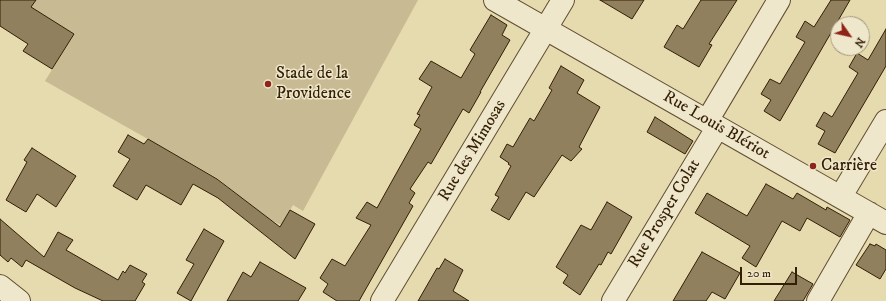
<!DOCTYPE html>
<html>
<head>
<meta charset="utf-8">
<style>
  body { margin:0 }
  #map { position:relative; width:886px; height:301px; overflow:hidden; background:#e6daaf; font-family:"IM FELL DW Pica",serif }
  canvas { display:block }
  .north { position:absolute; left:830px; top:16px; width:40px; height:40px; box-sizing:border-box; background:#efe7cb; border:1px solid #a4977c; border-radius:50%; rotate:124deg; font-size:11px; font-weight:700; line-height:16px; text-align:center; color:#331f05 }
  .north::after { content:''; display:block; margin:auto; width:14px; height:18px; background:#8f2418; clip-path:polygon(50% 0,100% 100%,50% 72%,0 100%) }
  .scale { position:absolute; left:740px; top:267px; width:57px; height:18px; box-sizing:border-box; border:2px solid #331f05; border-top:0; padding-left:5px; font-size:12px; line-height:14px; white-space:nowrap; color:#331f05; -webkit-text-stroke:3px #efe7cb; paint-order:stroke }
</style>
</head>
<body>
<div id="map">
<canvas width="886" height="301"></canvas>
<div class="north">N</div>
<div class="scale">20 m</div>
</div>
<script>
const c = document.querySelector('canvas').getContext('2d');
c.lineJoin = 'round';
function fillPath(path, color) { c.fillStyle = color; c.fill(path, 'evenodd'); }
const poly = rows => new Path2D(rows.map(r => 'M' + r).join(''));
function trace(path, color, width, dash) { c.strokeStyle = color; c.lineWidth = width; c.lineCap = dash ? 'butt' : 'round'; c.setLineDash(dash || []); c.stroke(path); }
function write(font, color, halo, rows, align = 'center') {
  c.font = font + ' "IM FELL DW Pica",serif'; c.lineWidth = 3; c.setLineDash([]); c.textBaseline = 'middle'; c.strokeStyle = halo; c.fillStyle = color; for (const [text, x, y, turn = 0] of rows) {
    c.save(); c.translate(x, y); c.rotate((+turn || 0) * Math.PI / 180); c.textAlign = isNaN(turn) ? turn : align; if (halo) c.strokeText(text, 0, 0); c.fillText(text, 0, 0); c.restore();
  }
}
fillPath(poly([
  [32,0,418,0,303,211,293,205,281,225,269,219,217,178,45,81,74,34,28,6]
]), '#c8ba92');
const building = poly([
  [0,0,36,0,31,7,74,34,52,69,23,51,28,44,0,26,0,0],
  [600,0,644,0,632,19,600,0],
  [701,0,737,0,709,44,712,45,699,67,664,47,677,25,683,29,701,0],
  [831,0,850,0,780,121,764,111,771,100,761,94,770,79,780,84,805,42,796,37,805,21,814,27,831,0],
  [491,15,507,25,502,35,510,40,480,92,481,92,469,113,463,109,431,164,428,162,410,189,415,193,409,203,413,206,359,301,337,301,323,292,328,284,320,278,332,259,345,266,371,225,356,218,367,202,377,208,421,129,414,125,420,115,417,114,432,87,419,79,431,61,461,78,475,54,470,50,491,15],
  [886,29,886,66,835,153,818,144,825,131,816,126,824,112,832,117,858,73,849,67,857,53,868,60,886,29],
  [561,66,584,80,577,93,600,107,579,147,582,149,571,161,562,155,534,197,526,192,509,220,491,210,499,197,495,195,511,166,508,164,509,163,500,157,507,144,513,147,530,118,534,121,552,90,549,88,561,66],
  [655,117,693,141,685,154,647,132,655,117],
  [128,135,144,144,148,139,217,179,280,227,290,210,315,224,295,259,218,198,193,184,181,205,146,185,137,200,113,186,130,159,118,152,128,135],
  [32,148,76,176,56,207,37,194,26,212,6,200,27,162,24,160,32,148],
  [766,184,793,199,797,193,826,210,827,207,850,220,840,237,807,218,800,231,782,221,756,267,742,258,750,246,695,213,707,193,747,216,766,184],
  [607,202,632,217,611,254,608,252,601,265,599,264,580,295,563,283,568,275,556,267,581,225,591,230,607,202],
  [0,219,44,257,58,232,73,240,66,250,118,280,123,271,125,273,130,265,147,274,142,282,145,284,135,301,103,301,75,288,26,260,22,267,11,258,8,262,0,255,0,219],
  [204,229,224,241,191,301,177,293,194,264,186,260,204,229],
  [870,244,875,246,876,244,886,250,886,269,880,279,856,265,870,244],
  [702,252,740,273,725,299,712,292,706,301,673,301,702,252],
  [445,259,463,270,453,291,469,301,418,301,437,268,439,269,445,259],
  [260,262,306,288,298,301,227,301,243,272,251,277,260,262],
  [792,272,813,284,803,301,774,301,792,272]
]);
fillPath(building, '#90805d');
trace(building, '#331f05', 1);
const minor = poly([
  [495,0,886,223],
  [707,121,779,0],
  [841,196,886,121],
  [0,286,19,301],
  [382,301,563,0],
  [613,301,717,128],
  [818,301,869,213]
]);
trace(minor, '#604e30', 24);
trace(minor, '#efe7cb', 22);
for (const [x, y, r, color] of [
  [268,84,4,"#8f2418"],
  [813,166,4,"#8f2418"]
]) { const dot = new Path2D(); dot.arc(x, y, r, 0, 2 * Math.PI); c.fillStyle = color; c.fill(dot); trace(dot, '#efe7cb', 1.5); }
write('17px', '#331f05', '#efe7cb', [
  ["Stade de la",276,74],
  ["Providence",276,94],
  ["Carrière",821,166]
], 'left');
write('17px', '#331f05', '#efe7cb', [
  ["Rue Louis Blériot",716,126,30],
  ["Rue des Mimosas",473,151,-59],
  ["Rue Prosper Colat",665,214,-59]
]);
</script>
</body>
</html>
